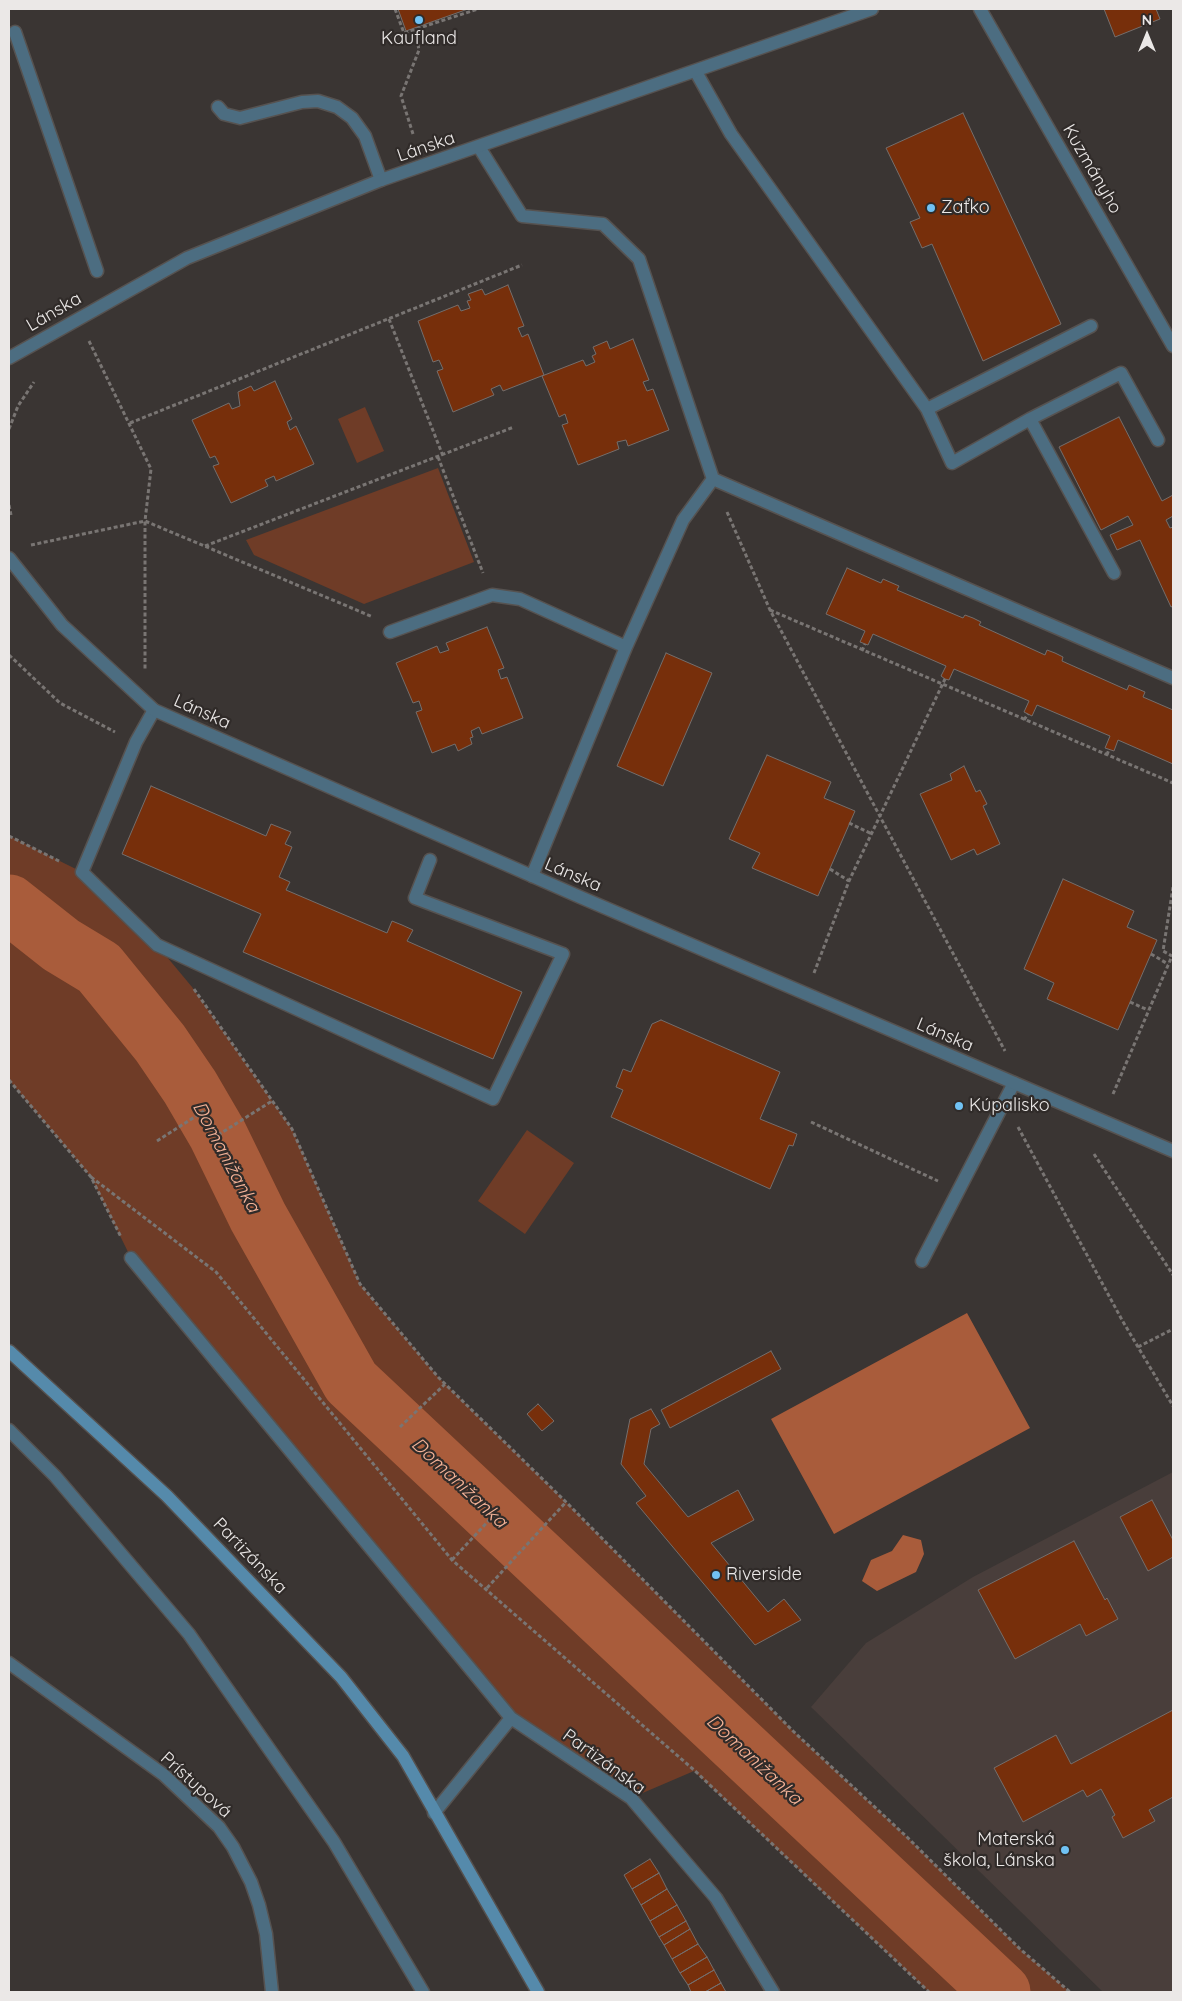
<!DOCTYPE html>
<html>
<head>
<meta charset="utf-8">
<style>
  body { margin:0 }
  #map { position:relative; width:1182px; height:2001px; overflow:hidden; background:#3a3533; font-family:Quicksand,sans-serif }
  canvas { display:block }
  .frame { position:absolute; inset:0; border:10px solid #ebe8e7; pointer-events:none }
  .north { position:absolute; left:1122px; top:10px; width:50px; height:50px; -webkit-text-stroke:4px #302b29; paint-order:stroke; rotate:0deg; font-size:14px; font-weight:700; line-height:20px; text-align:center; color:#ebe8e7 }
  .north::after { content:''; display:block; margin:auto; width:18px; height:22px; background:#ebe8e7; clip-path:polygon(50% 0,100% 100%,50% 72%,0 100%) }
</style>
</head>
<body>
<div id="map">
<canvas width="1182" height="2001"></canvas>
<div class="frame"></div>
<div class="north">N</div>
</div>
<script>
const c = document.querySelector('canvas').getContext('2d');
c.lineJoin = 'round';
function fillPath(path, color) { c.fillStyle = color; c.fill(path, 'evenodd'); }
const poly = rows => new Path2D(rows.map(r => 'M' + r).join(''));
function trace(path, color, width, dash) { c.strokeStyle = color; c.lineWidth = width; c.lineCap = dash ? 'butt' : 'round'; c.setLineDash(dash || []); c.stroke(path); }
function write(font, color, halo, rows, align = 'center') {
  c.font = font + ' Quicksand,sans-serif'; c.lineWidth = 4.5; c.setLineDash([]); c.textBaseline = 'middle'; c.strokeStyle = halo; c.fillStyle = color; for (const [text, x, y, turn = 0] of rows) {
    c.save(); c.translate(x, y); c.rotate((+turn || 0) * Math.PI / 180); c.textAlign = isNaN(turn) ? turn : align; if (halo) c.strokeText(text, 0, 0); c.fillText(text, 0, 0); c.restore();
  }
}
fillPath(poly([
  [1173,1472,1173,1992,1103,1992,811,1707,866,1643,973,1577]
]), '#493e3b');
fillPath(poly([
  [365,407,384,451,357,463,338,419],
  [438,468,474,562,364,604,254,555,246,540],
  [9,836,82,872,157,945,192,987,292,1129,360,1284,438,1377,566,1502,793,1731,908,1838,1020,1949,1070,1992,929,1992,694,1771,631,1798,511,1718,131,1258,91,1177,9,1080],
  [527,1130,574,1163,525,1234,478,1201]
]), '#6f3c27');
fillPath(poly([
  [967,1313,1030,1428,834,1534,771,1419],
  [903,1535,921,1540,924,1554,916,1572,877,1591,862,1581,871,1560,892,1551]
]), '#a95c3b');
trace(poly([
  [9,904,61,945,99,968,160,1043,190,1087,218,1135,258,1217,351,1382,1001,1992]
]), '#a95c3b', 59);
const building = poly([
  [398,9,468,9,406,31,398,9],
  [1104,9,1156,9,1160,19,1115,37,1104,9],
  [963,113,1061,324,983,361,932,244,922,248,910,222,920,218,886,148,963,113],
  [508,285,524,326,518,328,522,337,528,334,544,375,503,391,500,385,491,389,494,395,453,412,437,371,443,369,439,360,433,362,418,321,458,305,461,311,470,308,467,301,471,300,468,294,482,289,485,295,508,285],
  [633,339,649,380,643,382,647,391,653,389,669,430,628,446,626,440,617,442,619,449,578,465,562,425,568,423,565,414,559,417,542,376,583,360,586,366,595,362,592,356,596,354,593,347,607,341,610,349,633,339],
  [275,381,292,419,287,422,290,430,296,426,314,464,276,481,274,476,265,480,268,486,231,503,213,466,219,464,215,456,210,458,192,420,229,403,232,409,240,406,238,392,251,386,254,391,275,381],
  [1119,417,1162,501,1173,495,1173,516,1166,520,1170,528,1173,527,1173,606,1171,607,1140,540,1117,550,1110,535,1133,525,1128,516,1101,530,1059,447,1119,417],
  [847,568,881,583,883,579,899,586,897,590,963,618,965,615,973,618,981,622,979,625,1045,655,1047,650,1055,653,1063,657,1062,661,1127,690,1129,685,1145,692,1143,697,1173,710,1173,764,1118,740,1114,751,1105,748,1110,736,1037,705,1032,716,1024,712,1029,701,954,669,949,680,945,679,941,676,946,666,873,634,868,645,860,642,865,631,826,614,847,568],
  [487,627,504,668,498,670,501,679,507,677,523,718,482,734,479,727,471,731,473,737,470,738,472,744,458,751,455,744,432,753,416,712,422,710,419,701,413,703,396,663,437,646,440,653,449,650,446,643,487,627],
  [666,653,712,673,663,786,617,766,666,653],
  [767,755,831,782,824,798,855,811,818,896,752,868,760,853,729,839,767,755],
  [964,766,976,792,980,790,987,804,983,806,1000,844,977,855,974,849,951,860,920,794,952,780,950,774,964,766],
  [151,786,266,836,271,824,291,832,285,844,292,847,279,877,290,882,286,890,387,933,392,921,402,925,413,930,407,941,522,992,493,1059,243,952,261,914,122,854,151,786],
  [1063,879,1134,911,1127,927,1157,940,1118,1030,1047,999,1054,983,1024,969,1063,879],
  [661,1020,780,1072,760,1119,797,1134,793,1146,789,1145,770,1189,611,1117,623,1090,616,1087,623,1069,631,1072,652,1024,661,1020],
  [771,1351,781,1369,670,1428,661,1410,771,1351],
  [538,1404,554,1421,542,1431,527,1414,538,1404],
  [651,1409,660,1424,651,1429,644,1464,688,1517,738,1490,754,1520,711,1543,768,1612,784,1599,801,1620,755,1645,636,1503,646,1496,621,1464,630,1419,651,1409],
  [1152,1500,1173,1540,1173,1557,1148,1571,1120,1517,1152,1500],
  [1074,1541,1105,1600,1107,1598,1118,1619,1086,1636,1080,1624,1015,1659,978,1590,1074,1541],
  [1173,1710,1173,1797,1149,1810,1155,1821,1123,1838,1112,1817,1115,1815,1101,1789,1087,1797,1083,1790,1023,1822,994,1768,1056,1735,1071,1764,1173,1710],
  [650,1859,659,1873,632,1889,624,1875,650,1859],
  [659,1873,667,1889,641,1905,632,1889,659,1873],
  [667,1889,677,1905,650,1921,641,1905,667,1889],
  [677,1905,686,1921,659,1937,650,1921,677,1905],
  [686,1921,690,1929,664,1945,659,1937,686,1921],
  [690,1929,698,1944,672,1959,664,1945,690,1929],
  [698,1944,707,1957,680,1973,672,1959,698,1944],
  [707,1957,714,1970,688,1985,680,1973,707,1957],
  [714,1970,721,1983,705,1992,691,1992,688,1985,714,1970],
  [721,1983,726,1992,705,1992,721,1983]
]);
fillPath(building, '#772f0b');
trace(building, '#746e6c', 1);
const lane = poly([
  [696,72,731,134,927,409,952,463,1030,419,1114,573],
  [218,107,224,114,240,118,302,102,318,101,337,107,352,118,365,136,381,180],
  [479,147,522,216,603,224,639,259,713,479],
  [927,409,1091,326],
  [1030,419,1121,373,1158,440],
  [390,632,492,595,520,599,626,647],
  [154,710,136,742,82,872,157,945,493,1099,563,954,415,898,430,860],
  [532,876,626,647,683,520,713,479,1173,678],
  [922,1261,1014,1083],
  [9,1430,55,1476,189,1634,334,1842,423,1992]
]);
const street = poly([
  [980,9,1173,346],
  [15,32,97,271],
  [9,358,187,258,381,180,872,9],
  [9,558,62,625,154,710,580,897,1173,1151],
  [131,1258,511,1718],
  [9,1663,164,1775,219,1827,233,1847,251,1882,259,1905,266,1934,272,1992],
  [434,1813,511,1718,631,1798,716,1898,773,1992]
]);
const secondary = poly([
  [9,1351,167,1496,341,1677,403,1756,538,1992]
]);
trace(lane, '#565250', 15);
trace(street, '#565250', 15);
trace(secondary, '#565250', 15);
trace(poly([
  [395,9,404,33,478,9],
  [413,134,401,96,419,50,415,29],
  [389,319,443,456],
  [89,341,151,469,145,521,145,670],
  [130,423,522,265],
  [9,429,18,406,34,382],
  [438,457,483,573],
  [9,505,11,515],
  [727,512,770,610,1005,1051],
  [31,545,145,521,373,617],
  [205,546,514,427],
  [770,610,1173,783],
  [862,651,865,644],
  [9,655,60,703,115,732],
  [1024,720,1028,714],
  [1107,755,1109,749],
  [849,823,872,834],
  [9,836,61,862],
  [830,869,849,881],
  [1151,954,1168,964],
  [814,973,849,881,945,679],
  [194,989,292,1129,360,1284,438,1377,566,1502,793,1731,908,1838,1020,1949,1070,1992],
  [1130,1002,1148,1010],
  [9,1080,91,1177,121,1237],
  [1113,1094,1172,956,1163,951,1173,887],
  [811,1122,938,1181],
  [1018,1127,1122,1320,1173,1406],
  [218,1135,272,1101],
  [157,1141,204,1111],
  [1094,1154,1173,1275],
  [91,1177,216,1272,452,1560,694,1770,929,1992],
  [1138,1347,1173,1329],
  [400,1427,445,1384],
  [452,1560,494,1515],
  [487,1588,566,1502]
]), '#797573', 3, [4, 2.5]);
trace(lane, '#4c6d81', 12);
trace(street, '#4c6d81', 12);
trace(secondary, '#558aab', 12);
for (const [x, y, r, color] of [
  [419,20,5,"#70c2f4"],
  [931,208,5,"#70c2f4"],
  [959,1106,5,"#70c2f4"],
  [716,1575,5,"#70c2f4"],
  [1065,1850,5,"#70c2f4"]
]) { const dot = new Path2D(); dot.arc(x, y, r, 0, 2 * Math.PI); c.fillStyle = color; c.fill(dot); trace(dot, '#302b29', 2); }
write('18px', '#ebe8e7', '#302b29', [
  ["Kaufland",419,39,"center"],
  ["Zaťko",941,208],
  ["Kúpalisko",969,1106],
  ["Riverside",726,1575],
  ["Materská",1055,1840,"right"],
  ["škola, Lánska",1055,1861,"right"]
], 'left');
write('18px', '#ebe8e7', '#302b29', [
  ["Lánska",426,147,-19],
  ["Kuzmányho",1092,169,60],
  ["Lánska",54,312,-30],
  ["Lánska",202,712,24],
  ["Lánska",573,875,23],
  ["Lánska",945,1035,23],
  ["Partizánska",250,1556,46],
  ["Partizánska",604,1762,36],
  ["Prístupová",196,1785,42]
]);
write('italic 19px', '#f4b398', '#302b29', [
  ["Domanižanka",226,1157,62],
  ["Domanižanka",459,1483,43],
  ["Domanižanka",754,1760,43]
]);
</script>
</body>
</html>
